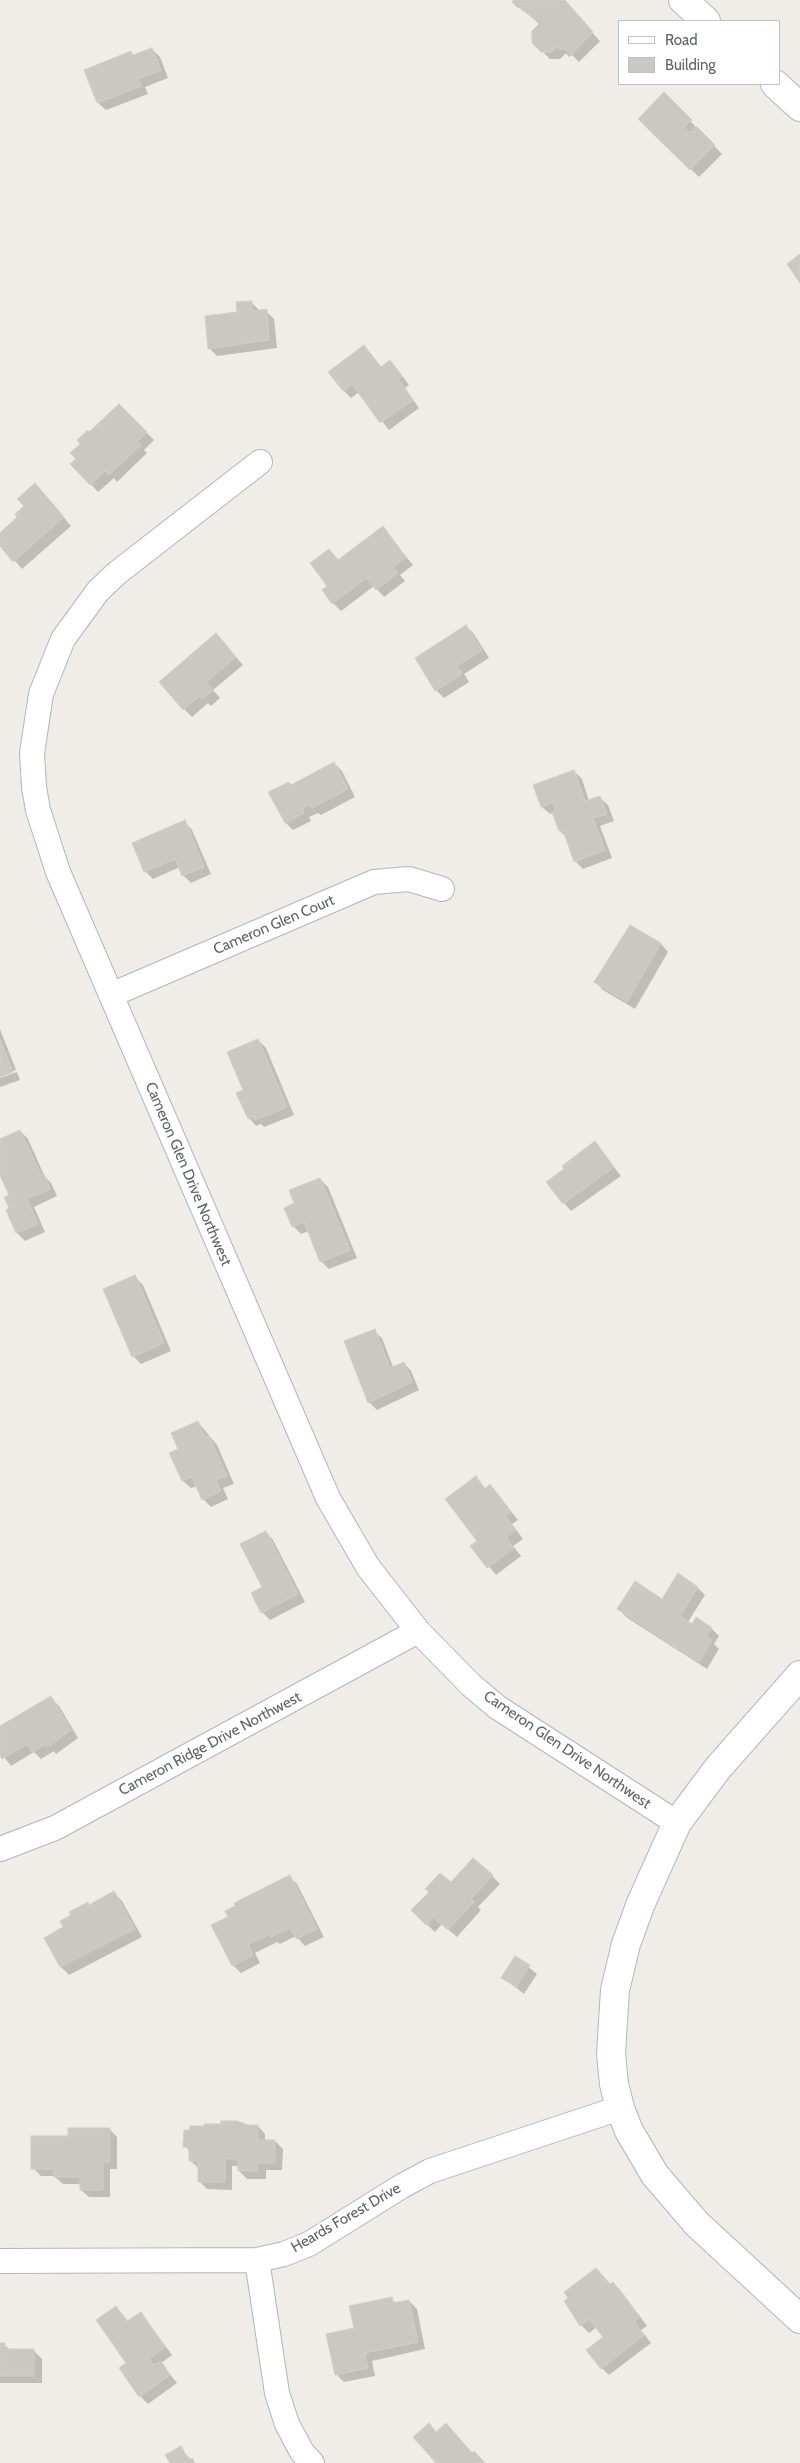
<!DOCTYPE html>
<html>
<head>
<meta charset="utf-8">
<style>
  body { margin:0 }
  #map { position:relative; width:800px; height:2463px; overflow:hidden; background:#f0ece7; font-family:Cabin,sans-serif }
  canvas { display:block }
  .legend { position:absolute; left:618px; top:20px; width:162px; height:65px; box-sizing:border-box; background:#fff; border:1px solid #bfc1c2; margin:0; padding:6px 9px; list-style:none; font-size:15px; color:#5e6467 }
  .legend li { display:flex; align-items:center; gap:10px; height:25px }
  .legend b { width:25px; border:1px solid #bfc1c2 }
</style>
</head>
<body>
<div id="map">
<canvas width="800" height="2463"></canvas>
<ul class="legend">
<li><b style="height:6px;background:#fff"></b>Road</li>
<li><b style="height:14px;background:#cbc7c3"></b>Building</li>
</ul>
</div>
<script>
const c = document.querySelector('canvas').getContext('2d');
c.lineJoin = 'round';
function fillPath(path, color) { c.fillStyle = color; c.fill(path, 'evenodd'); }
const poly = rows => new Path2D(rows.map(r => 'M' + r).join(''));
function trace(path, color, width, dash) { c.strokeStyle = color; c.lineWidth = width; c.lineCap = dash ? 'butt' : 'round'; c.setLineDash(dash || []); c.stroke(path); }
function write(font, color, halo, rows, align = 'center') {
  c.font = font + ' Cabin,sans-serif'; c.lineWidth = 4.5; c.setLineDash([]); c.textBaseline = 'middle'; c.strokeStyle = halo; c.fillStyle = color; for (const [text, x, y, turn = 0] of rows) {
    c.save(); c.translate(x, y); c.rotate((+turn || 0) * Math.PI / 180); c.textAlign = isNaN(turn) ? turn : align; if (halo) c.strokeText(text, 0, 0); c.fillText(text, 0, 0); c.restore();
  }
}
fillPath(poly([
  [516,0,562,0,600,41,579,62,572,55,569,57,566,53,560,59,550,59,533,42,541,24,522,10,514,2],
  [152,49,160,57,168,78,145,87,148,94,106,110,98,103,131,53,134,56],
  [664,94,722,154,699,177,640,119],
  [251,302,259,310,266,311,274,319,277,348,217,356,209,348,238,313],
  [364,347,382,368,390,362,398,370,409,385,405,388,419,408,389,430,359,392,351,398,343,390],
  [119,405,154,440,144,450,147,453,117,482,114,478,98,492,72,464,78,459,82,444,89,434],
  [43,493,71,526,22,569,0,544,0,534],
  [382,528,413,565,400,575,405,581,384,597,374,586,341,611,333,603,329,586,329,550,339,561],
  [466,626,474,634,489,658,464,674,469,682,444,698,436,690],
  [224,643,243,665,213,690,220,698,211,706,208,703,192,717,184,709],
  [334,763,342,771,355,797,321,815,318,813,309,817,311,821,293,830,286,823,289,783,292,786],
  [574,771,582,779,589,801,600,798,608,805,614,821,600,826,612,858,583,869,575,861,567,838,560,831,553,813,550,814,542,807],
  [185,822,192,830,211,874,191,883,183,875,180,867,153,879,145,871],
  [631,927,661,944,668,952,635,1009,603,990,595,982],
  [0,1029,16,1070,0,1075],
  [258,1040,266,1048,294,1115,264,1127,261,1124,256,1126,249,1118,245,1091],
  [17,1072,20,1080,0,1087,0,1078],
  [20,1131,28,1139,45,1177,51,1183,57,1196,34,1207,45,1232,25,1241,17,1233,7,1211,11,1209,11,1196,0,1172,0,1140],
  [595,1143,621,1176,571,1211,564,1203,566,1169],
  [320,1179,328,1187,357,1258,329,1269,321,1261,309,1231,301,1234,293,1226,296,1204],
  [135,1277,143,1285,171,1351,141,1364,133,1356],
  [374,1331,382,1338,393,1367,404,1363,411,1371,419,1390,377,1410,369,1402],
  [198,1422,217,1445,234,1484,223,1488,228,1499,211,1507,203,1499,197,1486,191,1488,183,1481,180,1450],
  [475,1477,486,1489,490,1486,498,1494,518,1520,512,1524,523,1539,513,1546,521,1556,496,1575,472,1546,479,1542],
  [266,1532,273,1540,305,1602,270,1620,262,1612],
  [698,1588,705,1595,688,1622,711,1628,719,1636,714,1644,719,1649,707,1669,626,1617,619,1609,662,1600],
  [51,1698,59,1706,78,1738,56,1754,54,1751,41,1759,34,1752,11,1766,0,1752,0,1728],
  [289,1876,297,1884,324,1937,305,1946,296,1936,280,1944,277,1942,255,1953,260,1963,241,1973,233,1965,230,1917],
  [492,1876,500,1884,478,1907,481,1910,457,1937,442,1924,435,1932,420,1918,451,1884],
  [114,1893,122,1901,142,1937,69,1975,61,1967,46,1938,65,1927,90,1906],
  [516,1957,537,1974,524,1994,503,1977],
  [247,2126,258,2126,265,2134,265,2141,275,2141,283,2149,282,2170,266,2170,266,2179,247,2179,239,2171,240,2166,232,2166,232,2190,207,2189,199,2181,198,2168,190,2160,190,2152,185,2146],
  [109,2129,117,2137,117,2169,110,2169,110,2197,89,2197,81,2190,81,2184,63,2184,54,2176,41,2176,33,2168,70,2137],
  [596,2269,610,2285,613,2283,621,2291,647,2326,641,2330,651,2343,609,2375,602,2368,605,2337,597,2327,589,2333,581,2325,566,2301],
  [391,2298,396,2303,409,2301,417,2309,425,2349,372,2361,375,2376,344,2382,336,2374,355,2329],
  [116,2308,129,2322,141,2313,172,2355,161,2363,177,2383,148,2404,140,2396,127,2364],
  [0,2345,5,2345,11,2351,34,2351,42,2359,42,2383,0,2383],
  [180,2447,191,2460,195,2463,171,2463]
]), '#0003');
const building = poly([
  [514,0,565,0,593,32,571,55,563,48,561,50,557,47,552,52,541,52,532,43,532,31,539,24,521,7,518,8,512,2,514,0],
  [152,48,161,70,138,79,141,86,97,103,84,70,131,51,133,55,152,48],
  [664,92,692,120,684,127,690,133,696,126,715,145,690,170,638,119,664,92],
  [800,254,800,283,787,264,800,254],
  [252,301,252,311,267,309,269,340,208,349,205,316,237,312,236,302,252,301],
  [364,345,381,367,390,360,402,376,398,379,413,400,380,423,352,384,343,391,328,372,364,345],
  [119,404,147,432,137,442,141,445,109,475,105,471,90,485,70,464,76,459,70,453,80,444,77,440,88,430,89,432,119,404],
  [35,483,64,517,13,562,0,546,0,533,17,517,15,514,24,506,17,499,35,483],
  [383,526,406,557,393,567,398,573,376,590,366,578,332,604,322,590,327,586,310,563,329,549,338,560,383,526],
  [466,625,482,650,457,666,462,674,435,691,415,658,466,625],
  [216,633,236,657,206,682,213,690,202,699,199,696,183,710,159,682,216,633],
  [334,762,348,789,312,808,310,805,302,809,304,813,285,823,268,792,289,782,291,785,334,762],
  [574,770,585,801,600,796,607,814,593,818,605,850,574,862,563,830,559,831,552,812,556,811,553,803,541,807,533,785,574,770],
  [185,820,204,867,182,876,175,859,144,872,132,843,185,820],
  [630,925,661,943,627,1002,594,982,630,925],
  [0,1039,13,1072,0,1077,0,1039],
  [258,1039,287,1107,255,1120,254,1116,248,1119,236,1093,243,1090,227,1052,258,1039],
  [20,1130,41,1175,44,1174,50,1189,27,1199,38,1224,16,1233,6,1210,9,1208,4,1197,9,1195,0,1175,0,1139,20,1130],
  [595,1141,614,1167,563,1204,546,1182,564,1169,562,1166,595,1141],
  [320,1178,350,1250,320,1262,304,1222,292,1227,284,1208,294,1203,289,1190,320,1178],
  [135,1275,164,1343,132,1357,103,1289,135,1275],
  [375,1329,390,1368,404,1362,412,1382,368,1403,344,1341,375,1329],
  [198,1421,205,1437,209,1436,227,1476,216,1480,221,1491,202,1500,192,1477,182,1481,169,1453,178,1449,171,1433,198,1421],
  [476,1476,485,1489,490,1484,511,1512,505,1516,516,1530,506,1538,514,1548,487,1568,470,1546,477,1541,445,1499,476,1476],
  [266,1531,298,1594,261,1613,251,1593,262,1587,240,1544,266,1531],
  [678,1573,698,1587,680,1616,692,1624,696,1617,712,1628,706,1637,712,1640,699,1662,617,1609,635,1581,662,1599,678,1573],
  [51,1696,71,1730,48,1747,46,1744,32,1752,27,1744,2,1759,0,1755,0,1726,51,1696],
  [473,1858,493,1875,471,1899,474,1902,448,1930,433,1917,426,1925,411,1910,429,1892,425,1889,440,1873,451,1882,473,1858],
  [290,1875,317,1929,296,1939,290,1928,271,1937,269,1934,248,1945,253,1955,232,1966,211,1925,228,1917,225,1911,235,1906,234,1903,290,1875],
  [114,1891,135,1929,60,1967,44,1938,63,1927,60,1921,71,1915,69,1912,88,1902,89,1905,114,1891],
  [515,1956,530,1965,516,1987,501,1978,515,1956],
  [221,2121,237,2121,248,2125,258,2125,258,2140,275,2140,275,2163,258,2163,258,2171,238,2171,238,2159,225,2159,225,2182,198,2182,198,2161,189,2161,189,2147,183,2147,184,2130,190,2130,190,2126,204,2126,204,2124,221,2124,221,2121],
  [68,2128,110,2128,110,2162,103,2162,103,2190,80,2190,80,2177,54,2177,54,2169,31,2169,31,2136,68,2136,68,2128],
  [596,2268,610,2284,613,2282,640,2317,634,2322,644,2335,601,2369,586,2350,603,2337,589,2319,580,2326,564,2301,568,2298,564,2292,596,2268],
  [392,2297,393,2303,409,2300,418,2342,365,2353,368,2368,335,2375,326,2334,354,2328,349,2306,392,2297],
  [116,2306,127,2321,141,2312,165,2347,149,2359,154,2365,161,2361,170,2375,139,2397,119,2368,126,2363,96,2320,116,2306],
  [0,2343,5,2343,5,2349,34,2349,34,2376,0,2376,0,2343],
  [429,2423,436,2432,446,2423,472,2453,474,2451,485,2463,436,2463,413,2437,429,2423],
  [181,2446,189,2460,192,2458,195,2463,170,2463,165,2455,181,2446]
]);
fillPath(building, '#cbc7c3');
trace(building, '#d5cdc5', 1);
const street = poly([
  [260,462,117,573,98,591,63,639,41,694,32,753,34,787,38,810,58,872,328,1498,368,1567,418,1631,471,1685,497,1707,677,1823],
  [111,995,374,882,409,879,442,889],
  [0,1849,55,1828,418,1631],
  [257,2260,277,2393,287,2424,302,2452,312,2463],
  [0,2261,257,2260,284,2254,309,2244,402,2186,430,2171,620,2108]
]);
const secondary = poly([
  [683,0,706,21],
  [775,84,800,107],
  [800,1675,718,1768,677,1823,641,1903,626,1944,615,1990,611,2054,614,2084,620,2108,629,2131,655,2175,697,2224,800,2319]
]);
trace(street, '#b2b6b9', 26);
trace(secondary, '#b3b8bb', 30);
trace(street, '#fff', 24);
trace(secondary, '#fff', 28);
write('15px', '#5e6467', '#fff', [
  ["Cameron Glen Court",274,925,-23],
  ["Cameron Glen Drive Northwest",188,1174,67],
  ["Cameron Ridge Drive Northwest",210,1744,-28],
  ["Cameron Glen Drive Northwest",567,1750,34],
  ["Heards Forest Drive",346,2218,-30]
]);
</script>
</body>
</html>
